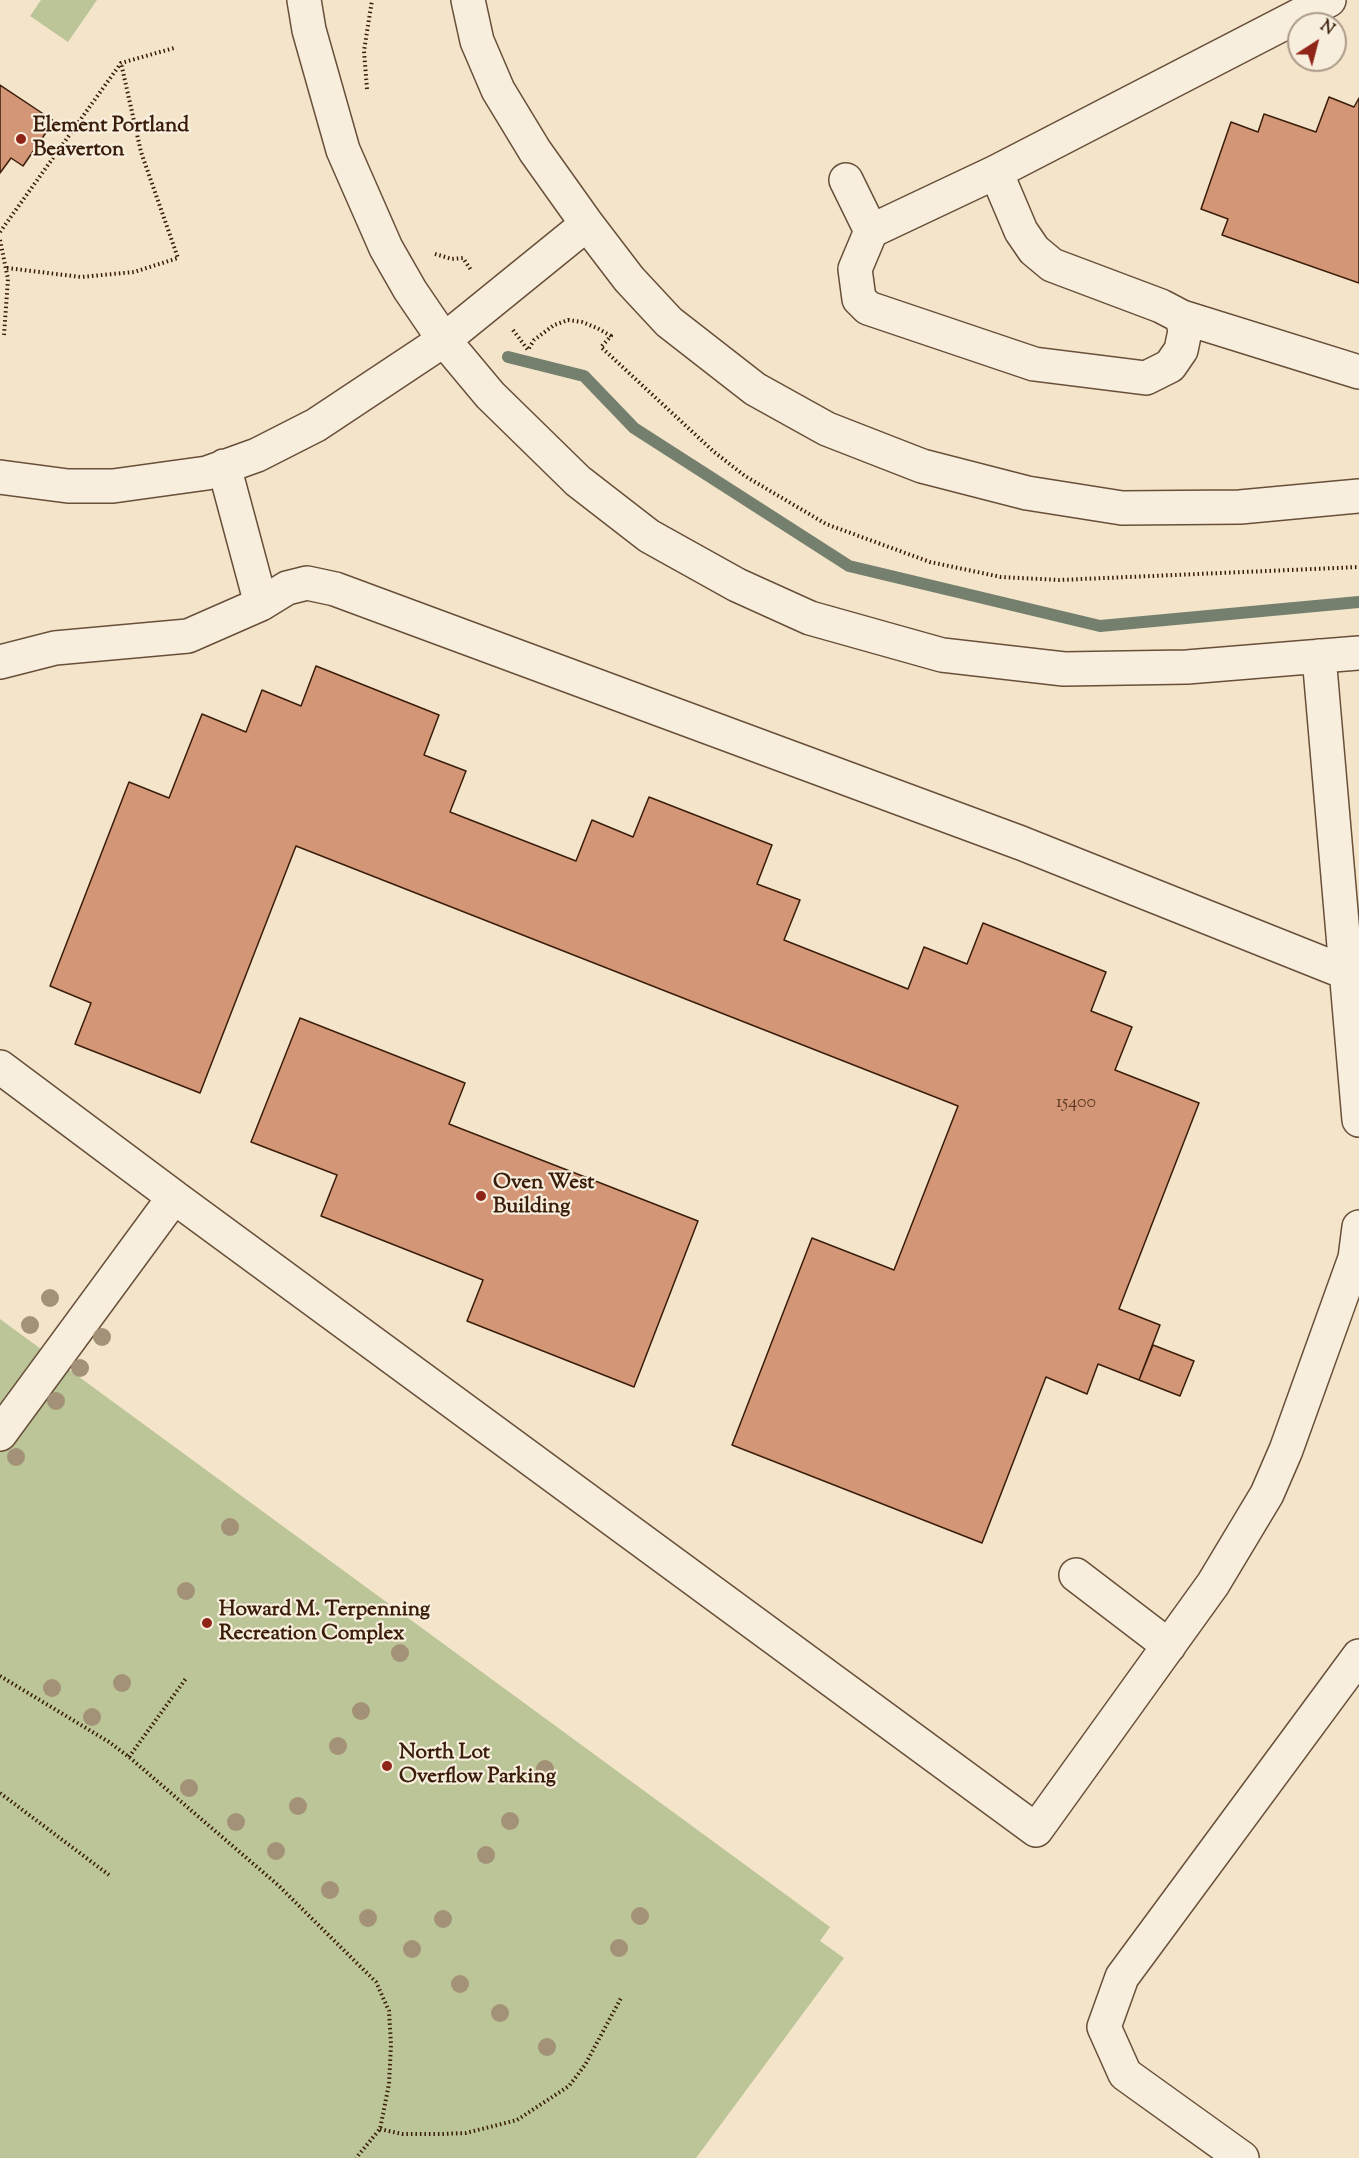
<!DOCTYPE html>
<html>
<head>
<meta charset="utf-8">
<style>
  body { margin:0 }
  #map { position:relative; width:1359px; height:2158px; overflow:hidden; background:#f4e5ca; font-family:"Sorts Mill Goudy",serif }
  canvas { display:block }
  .north { position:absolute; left:1287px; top:12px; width:60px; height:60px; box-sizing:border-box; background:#f8eedd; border:2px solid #ac9a88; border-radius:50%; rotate:36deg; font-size:16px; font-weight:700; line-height:24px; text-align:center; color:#3a1d09 }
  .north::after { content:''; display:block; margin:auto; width:21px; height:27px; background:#8f2418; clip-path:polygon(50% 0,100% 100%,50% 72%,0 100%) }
</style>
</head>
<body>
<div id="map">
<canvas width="1359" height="2158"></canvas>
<div class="north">N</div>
</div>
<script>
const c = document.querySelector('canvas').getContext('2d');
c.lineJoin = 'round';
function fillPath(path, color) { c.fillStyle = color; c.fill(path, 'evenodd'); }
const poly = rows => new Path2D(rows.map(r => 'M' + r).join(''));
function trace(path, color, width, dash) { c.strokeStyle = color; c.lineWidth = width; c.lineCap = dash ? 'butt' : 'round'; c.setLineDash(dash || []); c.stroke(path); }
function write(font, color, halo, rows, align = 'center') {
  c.font = font + ' "Sorts Mill Goudy",serif'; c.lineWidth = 4.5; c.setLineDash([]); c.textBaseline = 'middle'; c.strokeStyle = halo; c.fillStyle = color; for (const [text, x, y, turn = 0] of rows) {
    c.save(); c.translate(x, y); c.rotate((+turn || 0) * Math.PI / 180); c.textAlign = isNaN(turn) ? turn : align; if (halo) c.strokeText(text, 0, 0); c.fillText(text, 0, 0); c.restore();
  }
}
fillPath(poly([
  [41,0,97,0,68,42,30,16],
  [0,1319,830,1927,820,1941,844,1958,696,2158,0,2158]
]), '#bbc597');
trace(poly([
  [508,357,584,376,634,428,849,566,1100,626,1359,602]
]), '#757f6d', 12);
const building = poly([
  [0,85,54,121,23,166,11,158,0,173,0,85],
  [1329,97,1354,107,1359,98,1359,283,1222,235,1228,219,1201,209,1231,122,1258,132,1264,114,1316,132,1329,97],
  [316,666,439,715,424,755,466,771,450,812,576,861,592,820,633,837,649,797,772,845,757,884,800,900,784,940,908,989,924,947,967,964,983,923,1106,972,1091,1011,1132,1027,1115,1070,1199,1103,1119,1309,1160,1325,1139,1380,1098,1364,1087,1394,1046,1377,982,1543,732,1445,812,1238,894,1270,958,1106,296,846,200,1093,75,1044,91,1003,50,986,129,782,169,798,202,714,246,732,262,690,301,706,316,666],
  [300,1018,465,1083,449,1124,698,1221,634,1387,467,1321,483,1280,321,1216,337,1175,251,1142,300,1018],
  [1153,1345,1194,1361,1180,1396,1139,1380,1153,1345]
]);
fillPath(building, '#d39677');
trace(building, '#3a1d09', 1.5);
const minor = poly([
  [304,0,309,30,343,150,386,248,410,290,444,340,490,395,578,481,649,536,737,585,810,618,942,655,1064,669,1187,667,1359,653],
  [468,0,477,41,498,90,535,151,587,224,629,279,669,322,755,389,827,429,922,466,1027,493,1122,508,1240,507,1359,496],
  [846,180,871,231,855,269,859,299,868,308,1034,364,1146,378,1170,366,1181,350,1185,331,1182,317,1161,306,1052,265,1034,250,1021,231,996,172,1329,0],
  [871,231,996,172],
  [1182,317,1359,372],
  [224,466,261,604],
  [0,477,68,486,113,486,207,473,257,455,316,425,444,340,587,224],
  [1319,656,1359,1120],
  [0,662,55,648,188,636,261,604,287,588,307,583,335,589,1021,843,1347,973],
  [0,1067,174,1197],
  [0,1434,174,1197,1036,1830,1213,1584,1267,1494,1286,1450,1355,1258,1359,1227],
  [1076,1575,1169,1646],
  [1242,2158,1125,2074,1104,2027,1122,1977,1359,1656]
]);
trace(minor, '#684f39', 36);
trace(poly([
  [367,89,364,51,372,0],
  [0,232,121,63,174,48],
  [0,240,8,279,4,335],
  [435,254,452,259,463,258,471,270],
  [7,268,81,277,134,272,178,258,141,152,121,63],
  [513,330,528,350,534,340,554,325,568,320,582,322,597,328,611,336,601,347,713,451,745,476,826,524,930,562,1001,577,1059,580,1359,567],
  [0,1676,109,1742,129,1757,278,1885,376,1982,389,2011,391,2044,389,2084,380,2129,356,2158],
  [129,1757,187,1677],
  [0,1793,109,1875],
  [380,2129,402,2134,441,2134,466,2133,517,2120,569,2086,585,2065,621,1998]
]), '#3a1d09', 4, [1.5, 3]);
trace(minor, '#f8eedd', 33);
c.fillStyle = '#a39278';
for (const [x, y] of [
  [50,1298],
  [30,1325],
  [102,1337],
  [80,1368],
  [56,1401],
  [16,1457],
  [230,1527],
  [186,1591],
  [400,1653],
  [122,1683],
  [52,1688],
  [361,1711],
  [92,1717],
  [338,1746],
  [545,1769],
  [189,1788],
  [298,1806],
  [510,1821],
  [236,1822],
  [276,1851],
  [486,1855],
  [330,1890],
  [640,1916],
  [368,1918],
  [443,1919],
  [619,1948],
  [412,1949],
  [460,1984],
  [500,2013],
  [547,2047]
]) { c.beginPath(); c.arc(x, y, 9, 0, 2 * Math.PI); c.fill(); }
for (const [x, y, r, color] of [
  [21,139,6,"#8f2418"],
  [481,1196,6,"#8f2418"],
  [207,1623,6,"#8f2418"],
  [387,1766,6,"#8f2418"]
]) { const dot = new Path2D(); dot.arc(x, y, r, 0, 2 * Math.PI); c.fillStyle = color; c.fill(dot); trace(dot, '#f8eedd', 2); }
write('18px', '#603b24', null, [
  ["15400",1076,1104]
]);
write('bold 21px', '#3a1d09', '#f8eedd', [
  ["Element Portland",33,127],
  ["Beaverton",33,151],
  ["Oven West",493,1184],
  ["Building",493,1208],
  ["Howard M. Terpenning",219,1611],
  ["Recreation Complex",219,1635],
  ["North Lot",399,1754],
  ["Overflow Parking",399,1778]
], 'left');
</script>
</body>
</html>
